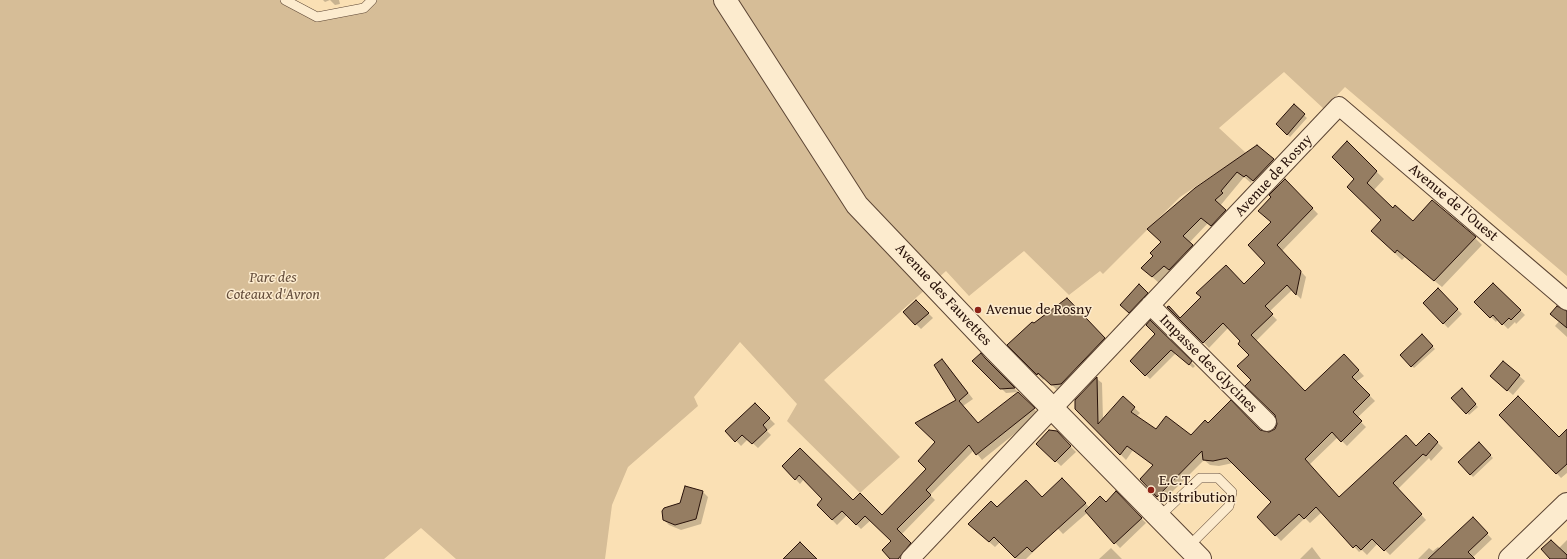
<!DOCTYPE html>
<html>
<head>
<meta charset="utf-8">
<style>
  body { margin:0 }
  canvas { display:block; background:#fae0b4 }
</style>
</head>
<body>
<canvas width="1567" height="559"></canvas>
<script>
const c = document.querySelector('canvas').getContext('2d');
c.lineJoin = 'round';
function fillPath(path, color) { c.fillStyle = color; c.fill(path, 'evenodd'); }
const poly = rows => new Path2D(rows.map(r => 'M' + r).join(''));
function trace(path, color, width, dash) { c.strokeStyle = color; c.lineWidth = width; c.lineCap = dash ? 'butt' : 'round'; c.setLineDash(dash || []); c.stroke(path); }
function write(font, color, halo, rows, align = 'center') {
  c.font = font + ' "Gentium Book Plus",serif'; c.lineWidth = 3; c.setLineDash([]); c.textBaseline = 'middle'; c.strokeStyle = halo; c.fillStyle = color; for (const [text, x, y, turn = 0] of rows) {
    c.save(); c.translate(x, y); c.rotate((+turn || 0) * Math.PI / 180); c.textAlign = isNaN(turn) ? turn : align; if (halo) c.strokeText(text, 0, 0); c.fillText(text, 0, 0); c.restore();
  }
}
fillPath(poly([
  [0,0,285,0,317,17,364,8,371,0,1567,0,1567,276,1345,87,1324,109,1284,72,1219,128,1246,153,1180,197,1103,274,1100,271,1069,295,1024,251,969,296,946,271,824,380,900,457,860,493,787,421,797,404,740,342,694,397,698,406,628,467,612,505,605,559,456,559,421,528,384,559,0,559]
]), '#d6bd97');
fillPath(poly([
  [323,0,339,0,340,4,335,5,330,0,325,2],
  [1294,106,1307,118,1290,137,1277,124],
  [1347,143,1384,179,1373,191,1393,210,1413,222,1475,238,1482,245,1442,287,1405,257,1402,260,1379,238,1382,220,1356,179],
  [1257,146,1279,166,1260,187,1252,180,1251,183,1244,177,1220,206,1231,217,1217,232,1208,223,1189,243,1198,252,1175,276,1170,271,1159,283,1149,274],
  [1285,180,1318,214,1282,251,1306,277,1301,299,1292,290,1269,312,1277,320,1256,341,1306,392,1344,355,1364,376,1356,382,1375,401,1357,418,1366,427,1347,446,1338,437,1309,465,1339,498,1417,447,1429,434,1443,448,1431,461,1429,458,1398,489,1426,520,1390,555,1378,543,1367,555,1362,550,1359,552,1322,512,1310,523,1305,518,1281,541,1258,517,1272,502,1233,463,1219,466,1210,465,1204,460,1163,501,1141,479,1154,466,1133,450,1126,460,1076,409,1097,379,1102,383,1103,420,1123,398,1140,413,1136,417,1156,431,1191,436,1208,424,1269,433,1276,430,1278,420,1252,380,1250,355,1242,341,1229,327,1209,348,1181,319,1244,285,1267,263,1272,222,1272,197],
  [1493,284,1525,315,1516,324,1515,322,1508,329,1498,319,1496,322,1475,302],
  [1139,286,1149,296,1132,315,1121,305],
  [1438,290,1462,314,1448,328,1424,303],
  [916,301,933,318,921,329,904,312],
  [1072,305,1110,345,1058,391,1045,378,1043,380,1009,345,1034,324],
  [1567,312,1567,337,1555,326],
  [1150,322,1195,366,1193,368,1176,353,1150,379,1131,361,1157,334],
  [1422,336,1435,349,1414,368,1401,355],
  [981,355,1018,392,1006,393,973,361],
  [1503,362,1525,381,1513,395,1497,381],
  [947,365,973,399,963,406,978,424,1018,393,1039,414,982,460,974,450,930,495,935,500,901,535,915,548,907,559,892,559,892,541,871,520,861,529,847,515,837,525,818,505,824,499,804,479,800,484,783,466,882,516,927,469,937,443,958,401],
  [1462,390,1478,407,1469,415,1453,398],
  [755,404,775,424,767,431,771,435,758,448,748,439,741,446,727,431],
  [1501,415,1559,439,1567,433,1567,473,1561,478],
  [1056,432,1076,452,1061,466,1038,444],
  [1479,444,1493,458,1473,477,1459,462],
  [1062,479,1090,508,1106,503,1116,493,1146,523,1120,548,1087,513,1063,534,1041,511,1024,527,1040,545,1026,559,1017,559,1000,542,995,547,975,530,997,509,1043,498],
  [686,487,703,492,708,497,701,524,681,530,669,525,664,520,681,504],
  [1473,519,1492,539,1471,559,1418,559,1429,548,1433,551,1438,547,1440,549],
  [1567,540,1567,559,1552,559,1559,548],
  [1312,547,1321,559,1300,559],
  [1111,548,1122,559,1099,559]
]), '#0003');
const building = poly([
  [1294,104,1305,114,1287,135,1276,124,1294,104],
  [1347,141,1377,171,1367,183,1393,208,1395,205,1413,221,1432,200,1476,237,1434,281,1397,250,1395,253,1371,231,1381,220,1347,187,1354,179,1332,157,1347,141],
  [1257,145,1274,159,1253,181,1246,175,1244,177,1237,172,1221,191,1223,193,1215,200,1226,210,1211,226,1201,218,1183,236,1193,245,1169,270,1164,266,1152,277,1141,268,1153,256,1150,253,1161,242,1147,229,1195,188,1257,145],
  [1285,179,1313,208,1277,245,1301,271,1296,295,1287,285,1265,306,1273,314,1251,335,1305,391,1344,354,1359,370,1352,377,1370,395,1353,412,1362,421,1341,442,1332,432,1305,459,1339,497,1406,435,1416,446,1429,433,1438,442,1426,456,1423,454,1393,483,1422,514,1384,551,1372,539,1361,550,1356,545,1353,548,1316,507,1304,519,1299,514,1275,536,1257,517,1271,502,1227,458,1213,461,1203,460,1202,451,1157,497,1140,479,1153,465,1127,446,1120,455,1075,409,1075,400,1097,377,1098,424,1123,396,1135,407,1131,412,1156,429,1166,416,1191,435,1205,420,1208,423,1231,400,1260,430,1269,432,1275,429,1277,424,1275,415,1245,386,1251,380,1237,366,1249,355,1238,344,1240,341,1223,323,1203,343,1167,307,1169,306,1180,318,1201,297,1196,293,1226,265,1244,284,1265,263,1248,245,1271,222,1258,211,1271,197,1269,195,1285,179],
  [1493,283,1521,310,1511,320,1509,318,1502,325,1493,315,1490,318,1474,302,1493,283],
  [1139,284,1148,293,1129,313,1120,305,1139,284],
  [1438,288,1458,309,1443,324,1423,303,1438,288],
  [1067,298,1105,338,1061,384,1051,385,1038,373,1037,375,1007,345,1032,322,1034,323,1067,298],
  [916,300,929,313,915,325,903,312,916,300],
  [1557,306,1567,311,1567,328,1550,314,1557,306],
  [1150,320,1192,361,1189,365,1171,350,1145,376,1130,361,1155,334,1146,325,1150,320],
  [1422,334,1433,346,1411,367,1400,355,1422,334],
  [981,353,985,358,1015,388,1000,389,972,361,981,353],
  [942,359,968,393,959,401,978,423,1018,392,1035,408,976,455,969,445,926,490,931,495,897,529,911,543,898,559,890,559,882,550,891,541,865,516,856,525,842,511,832,520,817,505,822,499,799,475,795,480,782,466,800,448,853,500,860,493,882,515,926,469,918,461,935,442,915,423,956,400,934,365,942,359],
  [1503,361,1520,375,1507,391,1490,376,1503,361],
  [1462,388,1476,404,1466,414,1451,398,1462,388],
  [1518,396,1559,437,1567,429,1567,464,1556,474,1499,415,1518,396],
  [755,403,770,418,763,425,767,430,752,444,742,435,735,442,725,431,755,403],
  [1049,430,1057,431,1071,446,1055,462,1036,444,1049,430],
  [1479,442,1491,455,1470,475,1458,462,1479,442],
  [1062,478,1086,503,1032,552,1027,547,1015,558,994,537,989,542,968,524,991,501,997,507,1026,480,1042,497,1062,478],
  [685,486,703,491,696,519,675,525,663,520,662,511,664,508,680,503,685,486],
  [1116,491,1142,518,1114,544,1085,511,1100,496,1106,502,1116,491],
  [1473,517,1488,533,1468,552,1475,559,1428,559,1473,517],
  [1551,540,1567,555,1567,559,1550,559,1541,549,1551,540],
  [800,542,817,559,783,559,800,542]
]);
fillPath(building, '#957d62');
trace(building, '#271109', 1);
const service = poly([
  [285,0,317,17,364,8,372,0],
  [1159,517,1200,478,1218,478,1232,492,1229,506,1188,547]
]);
const minor = poly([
  [1150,305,1267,422],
  [910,559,1339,106,1567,301]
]);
const tertiary = poly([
  [725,0,857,205,994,349,1200,559],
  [1510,559,1567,504]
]);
trace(service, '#5c4534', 10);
trace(minor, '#5c4534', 20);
trace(tertiary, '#5c4534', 24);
trace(service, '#fcebce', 9);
trace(minor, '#fcebce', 18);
trace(tertiary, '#fcebce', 22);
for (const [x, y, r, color] of [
  [978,310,4,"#8f2418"],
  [1151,490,4,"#8f2418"]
]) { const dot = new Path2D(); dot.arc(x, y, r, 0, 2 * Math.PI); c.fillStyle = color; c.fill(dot); trace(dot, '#fcebce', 1.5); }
write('15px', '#271109', '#fcebce', [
  ["Avenue de Rosny",1274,176,-47],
  ["Avenue de l'Ouest",1453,203,40],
  ["Avenue des Fauvettes",943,295,47],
  ["Impasse des Glycines",1208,364,45]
]);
write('italic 15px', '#644d3b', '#fcebce', [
  ["Parc des",273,278],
  ["Coteaux d'Avron",273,295]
]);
write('15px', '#271109', '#fcebce', [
  ["Avenue de Rosny",986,310],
  ["E.C.T.",1159,481],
  ["Distribution",1159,498]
], 'left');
</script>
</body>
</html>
